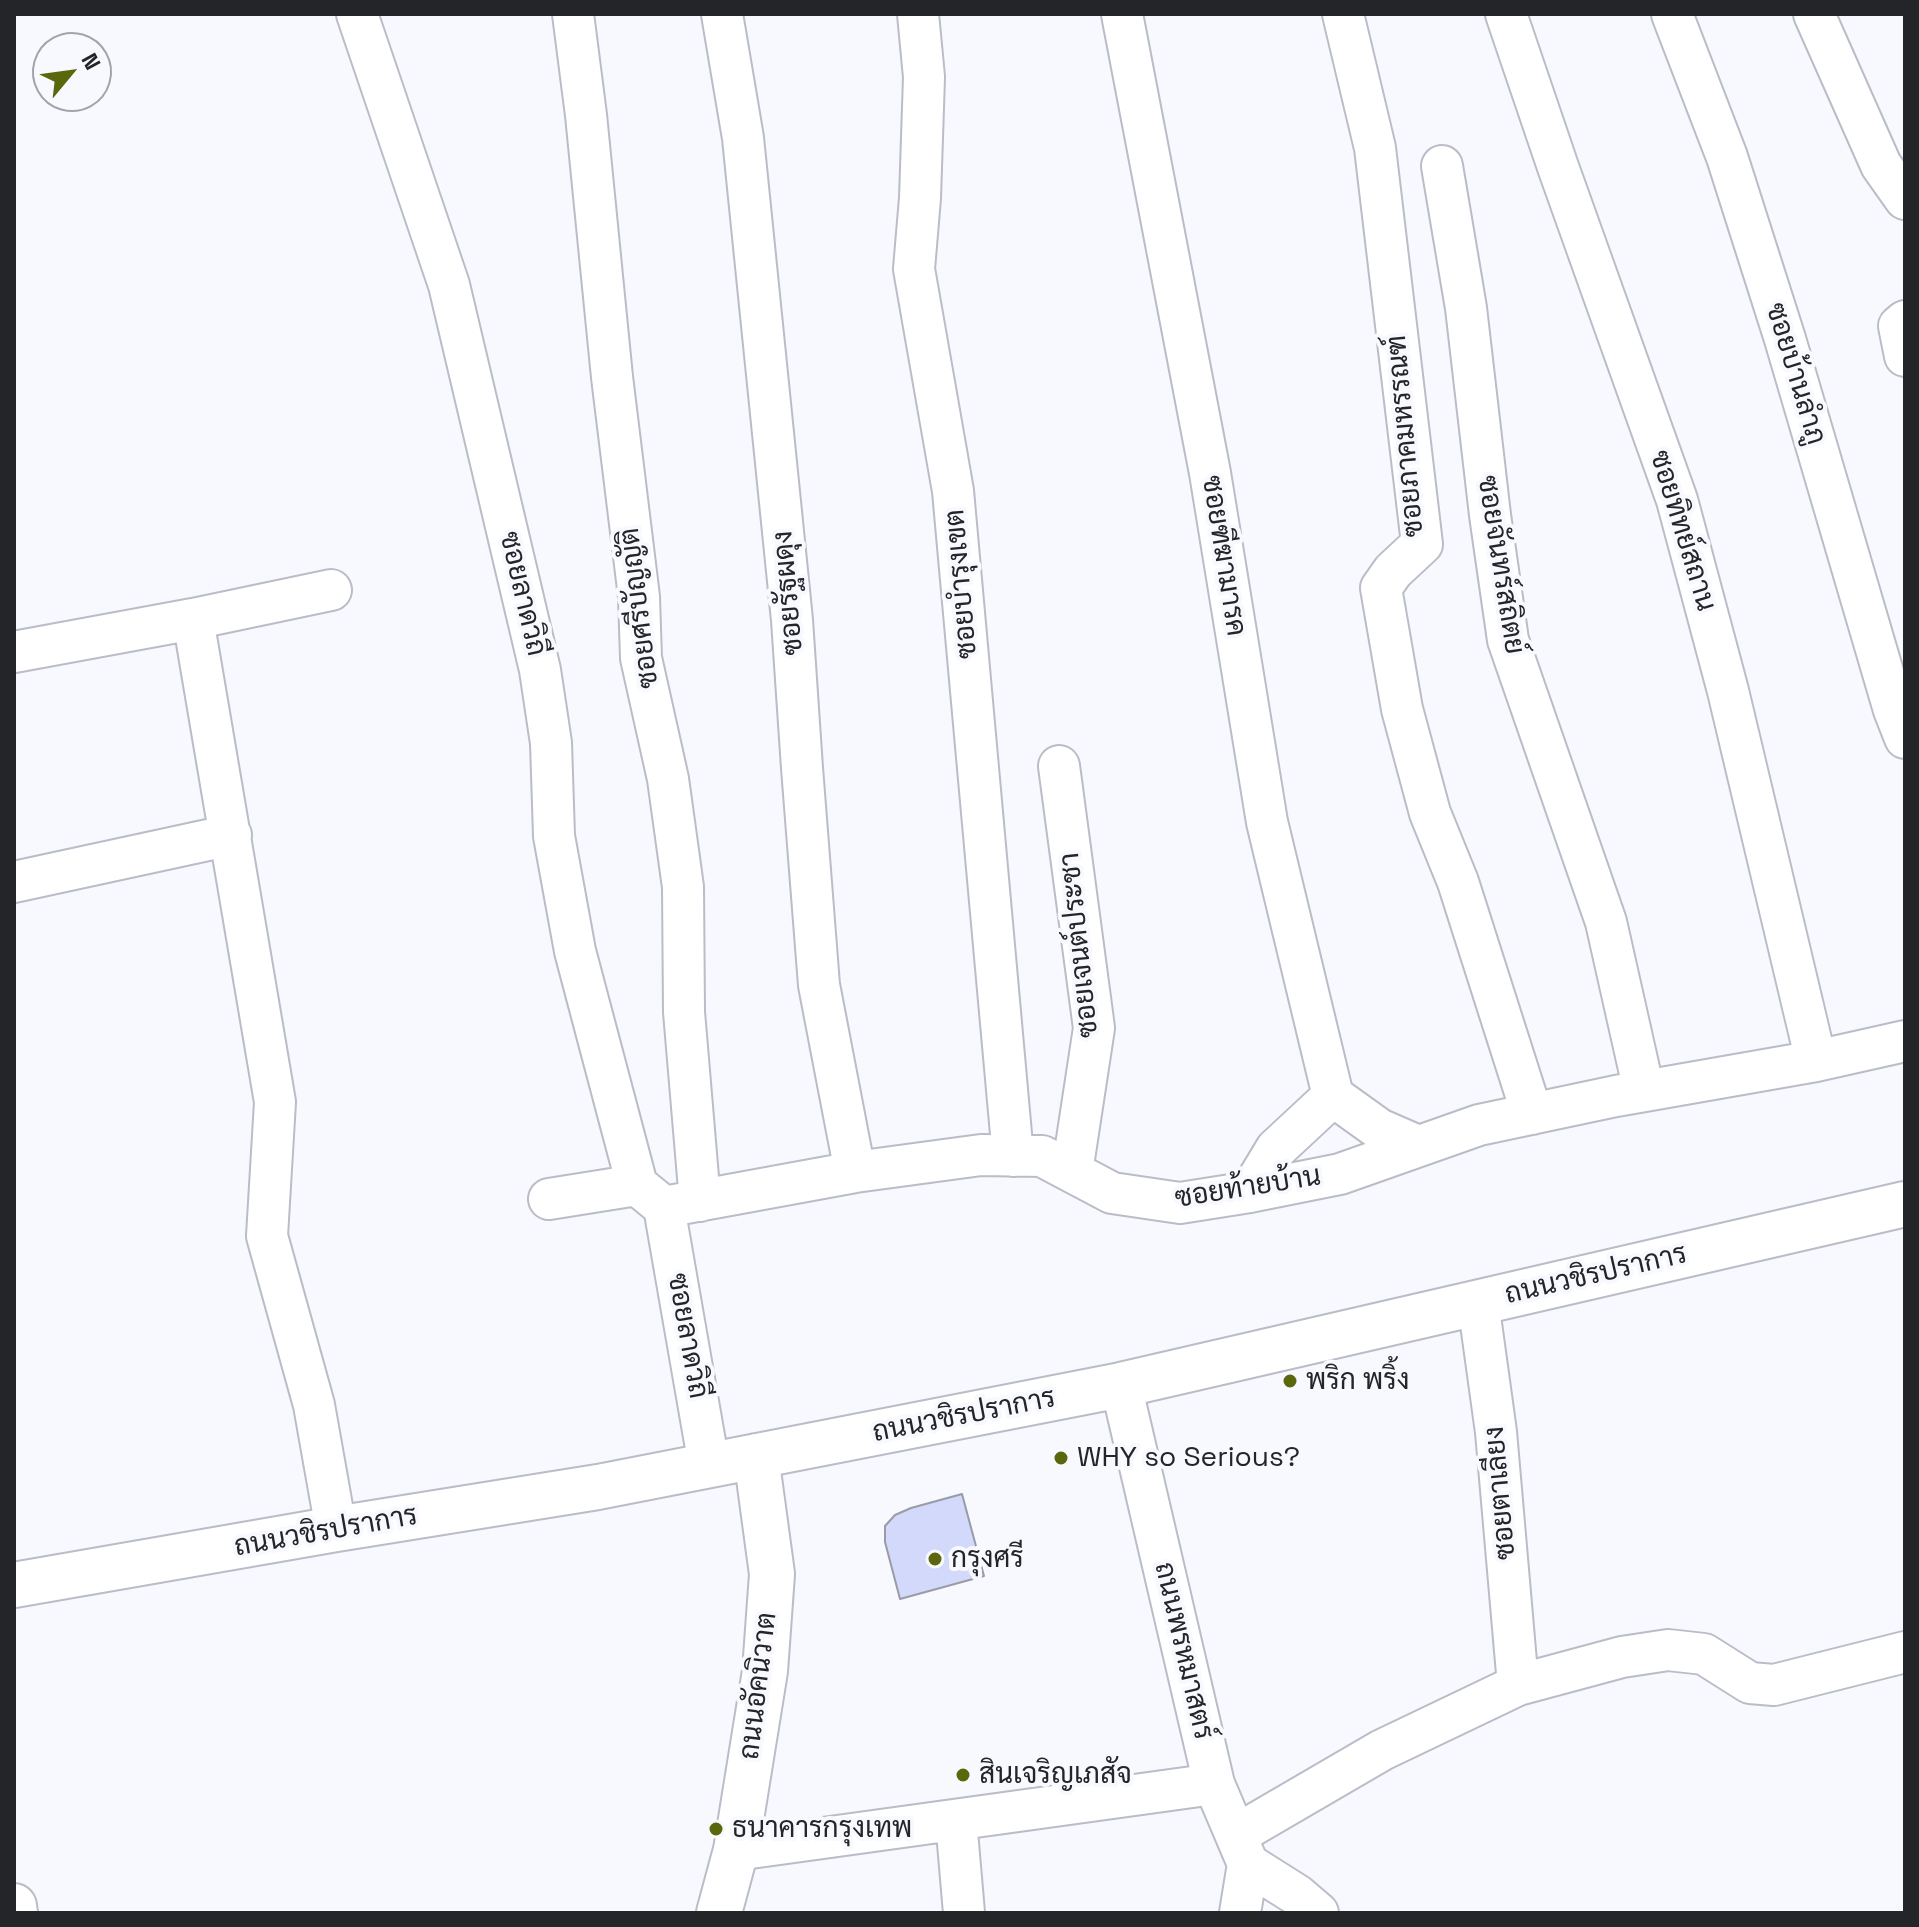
<!DOCTYPE html>
<html>
<head>
<meta charset="utf-8">
<style>
  body { margin:0 }
  #map { position:relative; width:1919px; height:1927px; overflow:hidden; background:#f8f9fe; font-family:"Space Grotesk",sans-serif }
  canvas { display:block }
  .frame { position:absolute; inset:0; border:16px solid #242529; pointer-events:none }
  .north { position:absolute; left:32px; top:32px; width:80px; height:80px; box-sizing:border-box; background:#f8f9fe; border:2px solid #a3a4a9; border-radius:50%; rotate:61deg; font-size:22px; font-weight:700; line-height:32px; text-align:center; color:#242529 }
  .north::after { content:''; display:block; margin:auto; width:28px; height:36px; background:#5b670d; clip-path:polygon(50% 0,100% 100%,50% 72%,0 100%) }
</style>
</head>
<body>
<div id="map">
<canvas width="1919" height="1927"></canvas>
<div class="frame"></div>
<div class="north">N</div>
</div>
<script>
const c = document.querySelector('canvas').getContext('2d');
c.lineJoin = 'round';
function fillPath(path, color) { c.fillStyle = color; c.fill(path, 'evenodd'); }
const poly = rows => new Path2D(rows.map(r => 'M' + r).join(''));
function trace(path, color, width, dash) { c.strokeStyle = color; c.lineWidth = width; c.lineCap = dash ? 'butt' : 'round'; c.setLineDash(dash || []); c.stroke(path); }
function write(font, color, halo, rows, align = 'center') {
  c.font = font + ' "Space Grotesk",Sarabun,sans-serif'; c.lineWidth = 8; c.setLineDash([]); c.textBaseline = 'middle'; c.strokeStyle = halo; c.fillStyle = color; for (const [text, x, y, turn = 0] of rows) {
    c.save(); c.translate(x, y); c.rotate((+turn || 0) * Math.PI / 180); c.textAlign = isNaN(turn) ? turn : align; if (halo) c.strokeText(text, 0, 0); c.fillText(text, 0, 0); c.restore();
  }
}
const building = poly([
  [962,1494,984,1576,900,1599,885,1542,885,1526,895,1515,911,1508,962,1494]
]);
fillPath(building, '#d2d9fa');
trace(building, '#999ba7', 2);
const minor = poly([
  [357,14,449,285,540,670,551,743,554,836,575,951,637,1185],
  [573,14,586,115,612,377,639,597,641,658,668,779,683,887,684,1012,700,1201],
  [722,14,743,138,792,620,802,768,819,985,855,1172],
  [918,14,924,77,920,198,914,269,953,491,1013,1156],
  [1122,14,1210,473,1267,822,1333,1096,1276,1149,1250,1192],
  [1343,14,1375,148,1422,544,1393,571,1381,588,1402,709,1430,813,1458,882,1532,1114],
  [1506,14,1558,167,1677,500,1728,691,1816,1061],
  [1672,14,1727,157,1785,339,1894,710,1905,738],
  [1814,14,1881,165,1905,199],
  [1442,166,1466,308,1490,515,1508,640,1606,922,1644,1091],
  [1905,321,1899,326,1905,356],
  [193,619,275,1102,267,1236,314,1405,336,1529],
  [14,652,193,619,331,590],
  [1059,766,1094,1028,1072,1172],
  [14,882,231,835],
  [1333,1096,1379,1129,1418,1146],
  [549,1199,637,1185,664,1207,855,1172,981,1155,1042,1156,1112,1193,1180,1203,1250,1192,1340,1174,1479,1125,1616,1096,1816,1061,1905,1041],
  [664,1207,709,1465],
  [1478,1302,1496,1432,1518,1685],
  [1121,1385,1214,1784,1248,1864,1240,1913],
  [956,1820,964,1913],
  [1236,1835,1382,1750,1518,1685,1622,1657,1668,1650,1704,1654,1750,1683,1774,1685,1905,1652],
  [736,1850,1214,1784],
  [1248,1864,1297,1895,1318,1913]
]);
const tertiary = poly([
  [14,1585,336,1529,598,1487,1121,1385,1905,1204],
  [14,1906,15,1913],
  [719,1913,736,1850,765,1671,772,1574,756,1456]
]);
trace(minor, '#babdc8', 44);
trace(tertiary, '#babdc8', 48);
trace(minor, '#fff', 40);
trace(tertiary, '#fff', 44);
for (const [x, y, r, color] of [
  [1290,1381,8,"#5b670d"],
  [1061,1458,8,"#5b670d"],
  [935,1559,8,"#5b670d"],
  [963,1775,8,"#5b670d"],
  [716,1829,8,"#5b670d"]
]) { const dot = new Path2D(); dot.arc(x, y, r, 0, 2 * Math.PI); c.fillStyle = color; c.fill(dot); trace(dot, '#f8f9fe', 3); }
write('28px', '#242529', '#f8f9fe', [
  ["ซอยบ้านลำภู",1795,374,73],
  ["ซอยภาคมหรรณฑ์",1406,436,-95],
  ["ซอยทิทย์สถาน",1682,531,73],
  ["ซอยฑีฆามารค",1223,556,81],
  ["ซอยจันทร์สถิตย์",1500,565,81],
  ["ซอยบำรุงเขต",962,584,-95],
  ["ซอยรัฐผดุง",789,593,-95],
  ["ซอยลาดวิถี",522,594,77],
  ["ซอยศรีบัญญัติ",640,608,-97],
  ["ซอยเจนต์ประชา",1080,945,-96],
  ["ซอยท้ายบ้าน",1248,1188,-9],
  ["ถนนวชิรปราการ",1596,1275,-13],
  ["ซอยลาดวิถี",687,1336,80],
  ["ถนนวชิรปราการ",964,1416,-11],
  ["ซอยตาเลียง",1501,1493,-95],
  ["ถนนวชิรปราการ",326,1532,-10],
  ["ถนนพรหมาสตร์",1183,1651,77],
  ["ถนนอัคนิวาต",759,1686,-83]
]);
write('28px', '#242529', '#f8f9fe', [
  ["พริก พริ้ง",1306,1381],
  ["WHY so Serious?",1077,1458],
  ["กรุงศรี",951,1559],
  ["สินเจริญเภสัจ",979,1775],
  ["ธนาคารกรุงเทพ",732,1829]
], 'left');
</script>
</body>
</html>
